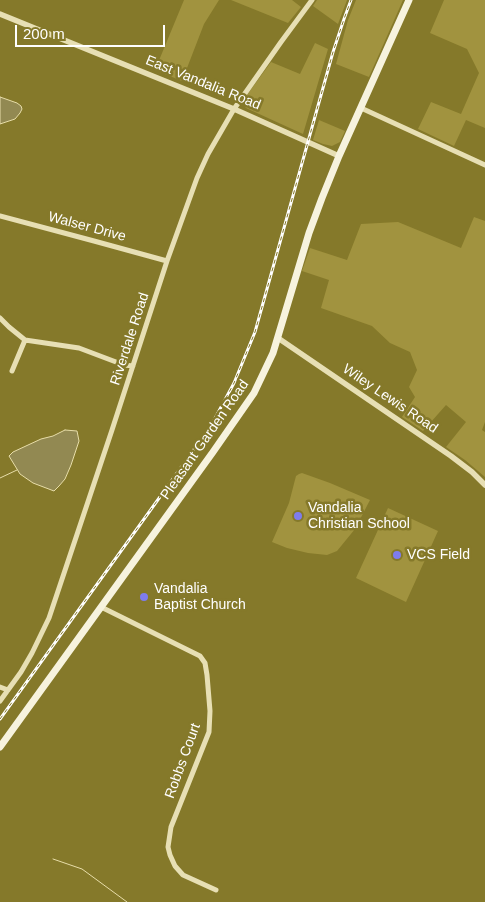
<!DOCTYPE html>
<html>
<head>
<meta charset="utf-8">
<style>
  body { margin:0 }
  #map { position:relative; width:485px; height:902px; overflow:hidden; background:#85792a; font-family:Helvetica,sans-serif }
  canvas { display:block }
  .scale { position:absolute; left:15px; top:25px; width:150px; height:22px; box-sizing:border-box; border:2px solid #fff; border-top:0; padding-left:6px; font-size:15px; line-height:18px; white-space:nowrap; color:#fff; -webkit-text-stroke:4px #85792a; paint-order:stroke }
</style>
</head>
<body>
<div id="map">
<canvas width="485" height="902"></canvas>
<div class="scale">200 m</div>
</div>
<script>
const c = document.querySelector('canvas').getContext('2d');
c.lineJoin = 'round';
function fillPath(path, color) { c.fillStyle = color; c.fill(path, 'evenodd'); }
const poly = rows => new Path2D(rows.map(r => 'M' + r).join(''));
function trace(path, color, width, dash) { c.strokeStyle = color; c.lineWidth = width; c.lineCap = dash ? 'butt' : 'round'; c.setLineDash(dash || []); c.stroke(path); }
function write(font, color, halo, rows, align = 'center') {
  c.font = font + ' Helvetica,sans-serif'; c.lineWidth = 5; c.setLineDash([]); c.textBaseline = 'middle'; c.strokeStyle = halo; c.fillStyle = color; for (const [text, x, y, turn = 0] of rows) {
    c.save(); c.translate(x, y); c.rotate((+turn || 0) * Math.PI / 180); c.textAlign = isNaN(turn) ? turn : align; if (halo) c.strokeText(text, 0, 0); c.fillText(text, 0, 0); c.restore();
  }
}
fillPath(poly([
  [184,0,219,0,204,24,182,81,155,70],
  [231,0,292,0,301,7,288,23],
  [317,0,347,0,338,24,313,6],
  [356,0,403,0,369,77,336,64,348,20],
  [444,0,485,0,485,128,466,120,454,146,418,129,431,102,461,114,479,73,467,49,430,33],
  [315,43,328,49,303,134,246,108,243,104,244,99,271,62,300,74],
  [319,120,345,131,340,142,332,146,323,144,313,140],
  [474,217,485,221,485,422,482,430,485,432,485,477,465,460,446,447,466,422,446,405,423,431,402,417,415,397,409,387,417,370,410,352,390,343,372,326,321,308,329,280,302,271,310,248,347,260,361,224,398,222,461,248],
  [302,473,330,483,370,500,355,529,337,551,327,555,308,553,287,548,272,542,289,503,296,476,299,474],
  [388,508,438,531,406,602,356,578]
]), '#a1933f');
const water = poly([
  [0,97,17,103,21,106,22,109,20,113,15,119,0,124,0,97],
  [65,430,77,431,79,441,71,465,65,479,59,486,54,491,33,483,20,474,9,456,13,452,41,439,53,436,65,430]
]);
fillPath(water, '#928952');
trace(water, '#e7dda9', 1);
trace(poly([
  [0,478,17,470],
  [53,859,82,869,127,902]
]), '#e7dda9', 1);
trace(poly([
  [361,108,485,165],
  [0,216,94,241,167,261],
  [0,318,9,327,25,340,79,348,124,365,133,366],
  [12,371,25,340],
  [101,607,200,656,205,663,207,675,210,711,209,732,171,827,168,847,170,855,175,866,183,875,216,890],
  [0,687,8,690],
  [0,701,21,672,32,653,49,618,112,430,167,261,197,178,208,154,234,109,281,42,312,0]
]), '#e7dfb4', 5);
trace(poly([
  [0,14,234,109,339,156],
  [278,338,451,456,472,472,485,485]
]), '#e7dfb4', 5.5);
trace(poly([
  [0,747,213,452,254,393,273,353,309,233,322,198,339,156,409,0]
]), '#f7f3de', 7);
const rail = poly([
  [0,719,193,451,212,424,234,383,255,332,333,52,344,19,351,0]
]);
trace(rail, '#fff', 3);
trace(rail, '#85792a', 1, [4]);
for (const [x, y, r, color] of [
  [298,516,5,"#7e7ced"],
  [397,555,5,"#7e7ced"],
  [144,597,5,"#7e7ced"]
]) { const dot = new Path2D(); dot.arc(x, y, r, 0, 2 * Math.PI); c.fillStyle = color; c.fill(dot); trace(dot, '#85792a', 2); }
write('14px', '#fff', '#85792a', [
  ["East Vandalia Road",203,83,22],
  ["Walser Drive",87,227,15],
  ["Riverdale Road",130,339,-72],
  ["Wiley Lewis Road",390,399,34],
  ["Pleasant Garden Road",205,440,-55],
  ["Robbs Court",183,761,-70]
]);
write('14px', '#fff', '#85792a', [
  ["Vandalia",308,508],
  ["Christian School",308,524],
  ["VCS Field",407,555],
  ["Vandalia",154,589],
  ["Baptist Church",154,605]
], 'left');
</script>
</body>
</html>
